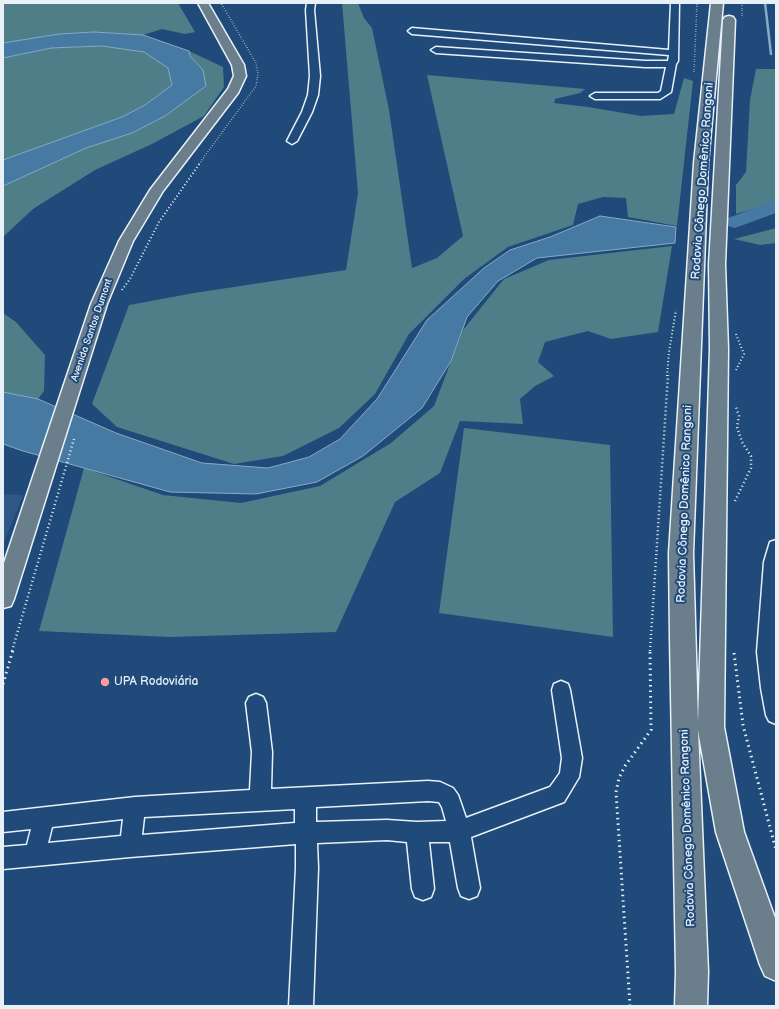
<!DOCTYPE html>
<html>
<head>
<meta charset="utf-8">
<style>
  body { margin:0 }
  #map { position:relative; width:779px; height:1009px; overflow:hidden; background:#1f4a7a; font-family:"Balsamiq Sans",sans-serif }
  canvas { display:block }
  .frame { position:absolute; inset:0; border:4px solid #e8f1f8; pointer-events:none }
</style>
</head>
<body>
<div id="map">
<canvas width="779" height="1009"></canvas>
<div class="frame"></div>
</div>
<script>
const c = document.querySelector('canvas').getContext('2d');
c.lineJoin = 'round';
function fillPath(path, color) { c.fillStyle = color; c.fill(path, 'evenodd'); }
const poly = rows => new Path2D(rows.map(r => 'M' + r).join(''));
function trace(path, color, width, dash) { c.strokeStyle = color; c.lineWidth = width; c.lineCap = dash ? 'butt' : 'round'; c.setLineDash(dash || []); c.stroke(path); }
function write(font, color, halo, rows, align = 'center') {
  c.font = font + ' "Balsamiq Sans",sans-serif'; c.lineWidth = 4; c.setLineDash([]); c.textBaseline = 'middle'; c.strokeStyle = halo; c.fillStyle = color; for (const [text, x, y, turn = 0] of rows) {
    c.save(); c.translate(x, y); c.rotate((+turn || 0) * Math.PI / 180); c.textAlign = isNaN(turn) ? turn : align; if (halo) c.strokeText(text, 0, 0); c.fillText(text, 0, 0); c.restore();
  }
}
fillPath(poly([
  [3,494,23,495,3,545]
]), '#2f5787');
fillPath(poly([
  [3,3,178,3,195,32,185,34,162,29,143,35,94,32,59,34,3,43],
  [342,3,358,3,364,18,372,28,389,110,412,268,437,258,463,236,427,75,585,89,580,93,555,99,554,103,588,107,641,116,674,114,684,78,693,81,677,226,628,217,626,198,603,197,578,204,573,225,508,247,464,279,409,334,375,394,339,428,283,456,234,464,117,427,92,404,129,305,194,293,346,270,358,193],
  [102,46,144,52,168,68,173,85,145,105,122,117,3,160,3,58,51,48],
  [189,51,223,67,224,87,204,116,152,144,95,170,33,209,3,237,3,186,86,148,132,133,165,116,206,86,203,70,190,56],
  [756,69,776,69,776,202,736,214,736,185,746,172,750,100],
  [776,228,776,243,760,245,734,239],
  [672,246,658,332,611,339,588,331,545,342,538,362,554,376,535,386,520,399,523,424,460,421,440,473,395,502,336,632,169,637,39,631,84,468,163,495,241,503,320,486,391,443,434,406,463,330,504,279,549,260],
  [3,313,16,322,45,355,44,391,38,399,3,392],
  [464,428,610,445,613,637,439,613]
]), '#4e7e88');
const water = poly([
  [94,32,143,35,189,51,190,56,203,70,206,86,165,116,132,133,86,148,3,186,3,160,122,117,145,105,172,85,168,68,144,52,102,46,51,48,3,58,3,43,59,34,94,32],
  [600,216,676,227,675,243,537,258,498,281,467,317,451,361,422,408,363,456,317,482,256,494,170,492,23,451,3,444,3,392,38,399,116,433,202,463,268,468,309,457,340,439,377,399,427,320,484,268,510,250,550,237,600,216]
]);
fillPath(water, '#467aa3');
trace(water, '#87aac5', 1);
trace(poly([
  [765,3,771,54]
]), '#87aac5', 2.5);
fillPath(poly([
  [776,200,776,213,735,228,728,226,725,222,728,218,776,200]
]), '#467aa3');
const minor = poly([
  [307,3,315,3,314,10,320,76,318,95,312,112,297,141,292,144,287,141,302,112,308,95,310,76,306,10,307,3],
  [671,3,679,3,678,61,676,64,671,92,660,99,595,99,590,96,595,93,658,93,661,91,666,67,645,67,436,53,431,50,436,47,645,61,668,61,669,55,412,34,408,31,412,28,669,50,671,3],
  [776,540,775,652,776,724,769,721,766,715,761,688,757,652,764,562,770,542,776,540],
  [561,681,568,684,570,690,582,758,579,777,564,802,471,837,480,888,477,896,469,899,461,896,458,888,450,842,429,842,434,889,431,897,423,900,415,897,412,889,407,842,387,840,317,843,318,868,313,1006,289,1006,296,868,296,844,130,857,3,869,3,847,27,845,31,829,3,832,3,812,135,797,250,790,252,752,246,703,249,697,256,694,263,697,266,703,272,752,271,789,428,781,440,782,453,788,458,795,466,818,550,787,560,773,562,758,552,690,554,684,561,681],
  [428,801,439,802,442,807,446,821,417,822,387,820,316,822,316,807,428,801],
  [295,809,295,823,142,835,144,817,295,809],
  [123,819,121,836,48,843,52,827,123,819]
]);
const major = poly([
  [198,3,208,3,244,65,246,76,238,93,163,191,133,241,107,304,14,599,11,606,3,608,3,566,91,304,119,241,150,190,228,89,234,76,232,65,198,3]
]);
const highway = poly([
  [711,3,723,3,708,163,693,553,698,722,710,349,709,264,723,20,725,17,729,16,733,17,735,20,725,264,728,349,724,727,744,832,776,921,776,981,765,976,760,965,716,832,698,730,708,972,707,1006,675,1006,676,972,670,638,669,553,694,163,711,3]
]);
trace(minor, '#e8f1f8', 3);
trace(major, '#e8f1f8', 3);
trace(highway, '#e8f1f8', 3);
trace(poly([
  [742,3,742,16],
  [694,72,697,3],
  [199,164,256,86,258,74,256,63,221,3]
]), '#e8f1f8', 1.5, [0.5, 2]);
trace(poly([
  [122,290,130,279,159,222,200,163],
  [736,334,744,354,736,370],
  [667,376,669,352,676,310]
]), '#e8f1f8', 2, [1, 2.5]);
trace(poly([
  [735,501,751,468,751,456,742,442,737,427,739,416,736,407],
  [12,651,74,439],
  [650,651,668,375]
]), '#e8f1f8', 2.5, [1, 3]);
trace(poly([
  [734,653,743,725,776,850],
  [3,684,13,650],
  [630,1006,616,792,619,778,625,766,651,730,650,650]
]), '#e8f1f8', 3, [1.5, 4]);
fillPath(minor, '#1f4a7a');
fillPath(major, '#6b7e8b');
fillPath(highway, '#6b7e8b');
for (const [x, y, r, color] of [
  [105,682,5,"#ff9aa2"]
]) { const dot = new Path2D(); dot.arc(x, y, r, 0, 2 * Math.PI); c.fillStyle = color; c.fill(dot); trace(dot, '#1f4a7a', 1.5); }
write('10px', '#e8f1f8', '#1f4a7a', [
  ["Avenida Santos Dumont",92,330,-71]
]);
write('12px', '#e8f1f8', '#1f4a7a', [
  ["Rodovia Cônego Domênico Rangoni",703,181,-86],
  ["Rodovia Cônego Domênico Rangoni",685,504,-88],
  ["Rodovia Cônego Domênico Rangoni",688,828,-92]
]);
write('12px', '#e8f1f8', '#1f4a7a', [
  ["UPA Rodoviária",114,682]
], 'left');
</script>
</body>
</html>
